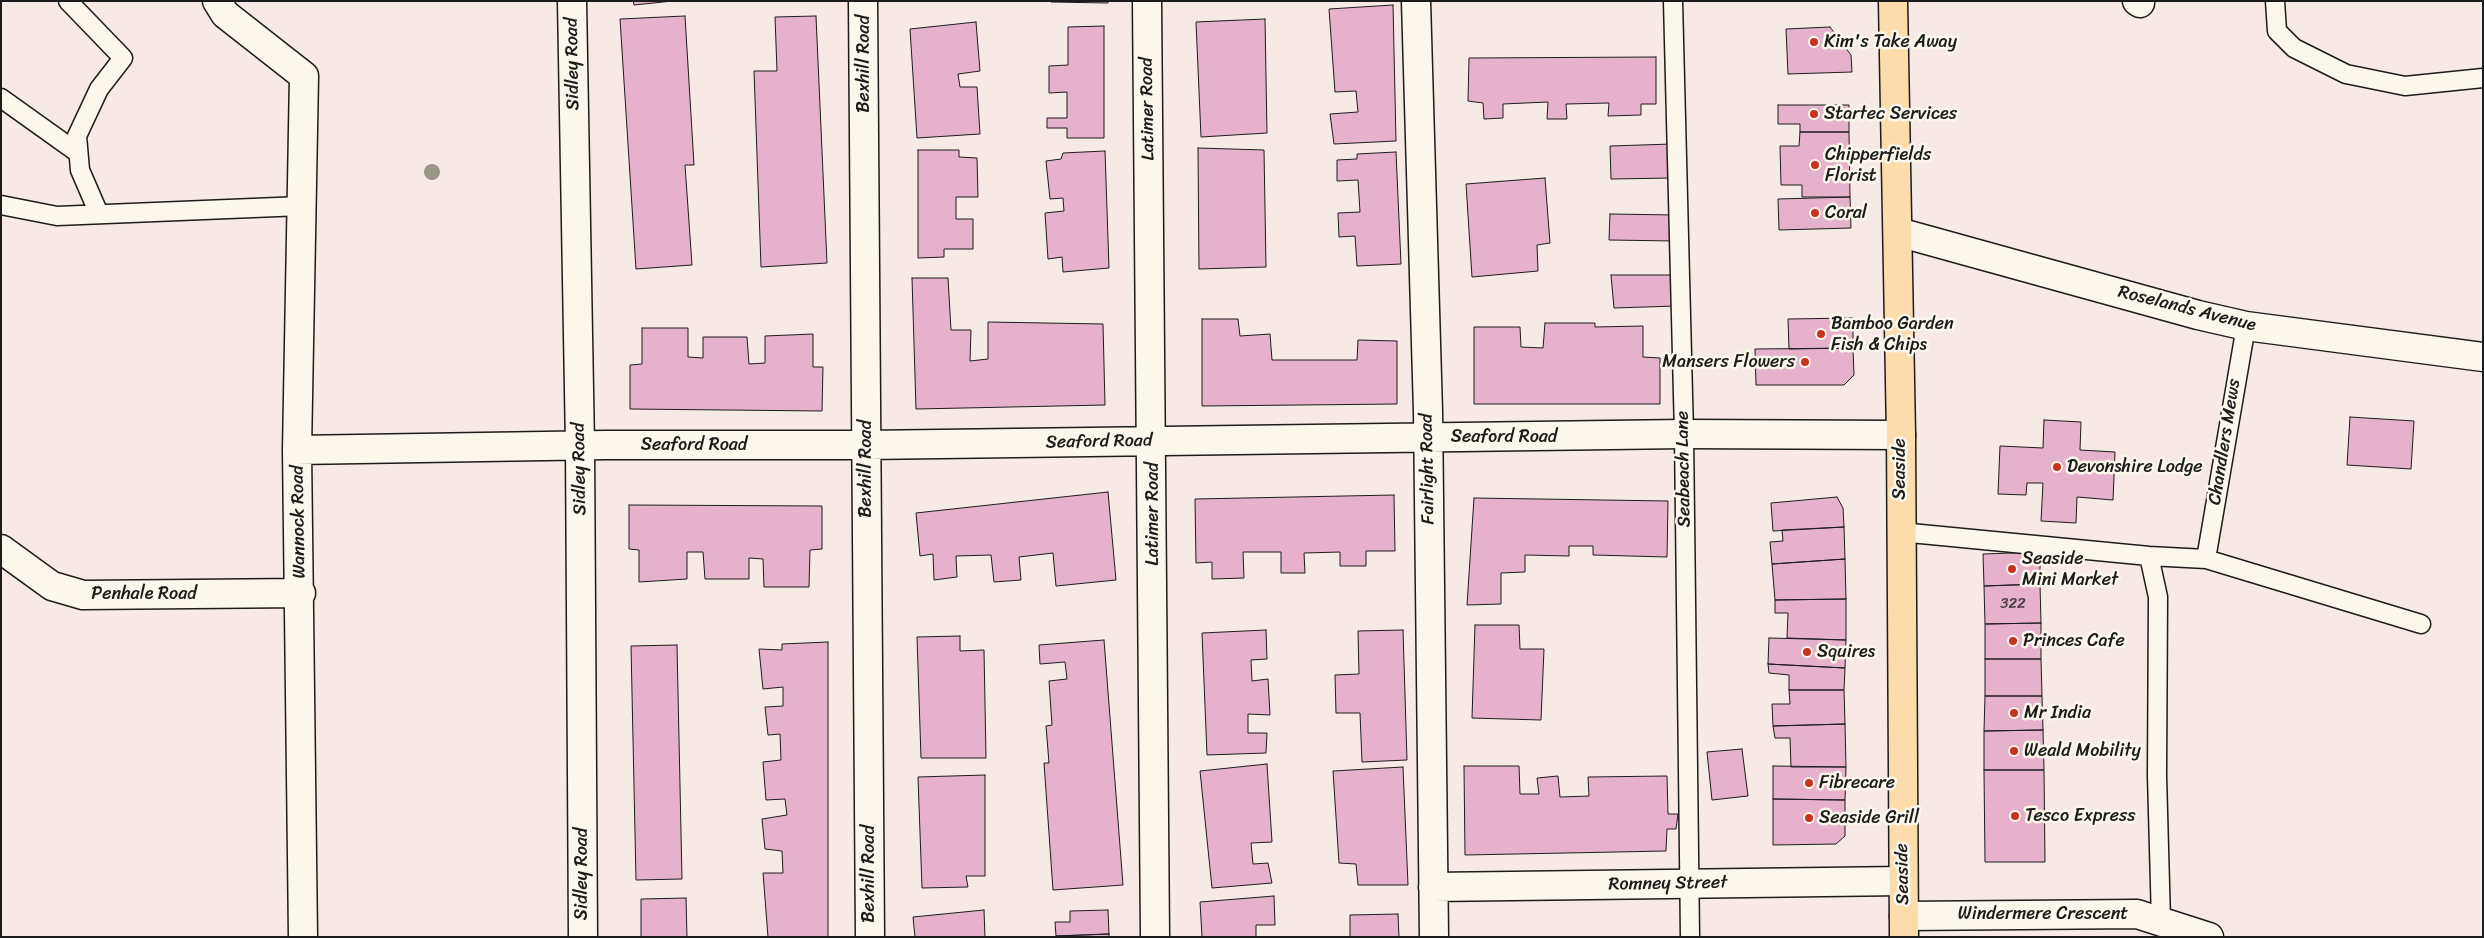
<!DOCTYPE html>
<html>
<head>
<meta charset="utf-8">
<style>
  body { margin:0 }
  #map { position:relative; width:2484px; height:938px; overflow:hidden; background:#f7e9e5; font-family:Sriracha,sans-serif }
  canvas { display:block }
  .frame { position:absolute; inset:0; border:2px solid #1c1c1c; pointer-events:none }
</style>
</head>
<body>
<div id="map">
<canvas width="2484" height="938"></canvas>
<div class="frame"></div>
</div>
<script>
const c = document.querySelector('canvas').getContext('2d');
c.lineJoin = 'round';
function fillPath(path, color) { c.fillStyle = color; c.fill(path, 'evenodd'); }
const poly = rows => new Path2D(rows.map(r => 'M' + r).join(''));
function trace(path, color, width, dash) { c.strokeStyle = color; c.lineWidth = width; c.lineCap = dash ? 'butt' : 'round'; c.setLineDash(dash || []); c.stroke(path); }
function write(font, color, halo, rows, align = 'center') {
  c.font = font + ' Sriracha,sans-serif'; c.lineWidth = 5; c.setLineDash([]); c.textBaseline = 'middle'; c.strokeStyle = halo; c.fillStyle = color; for (const [text, x, y, turn = 0] of rows) {
    c.save(); c.translate(x, y); c.rotate((+turn || 0) * Math.PI / 180); c.textAlign = isNaN(turn) ? turn : align; if (halo) c.strokeText(text, 0, 0); c.fillText(text, 0, 0); c.restore();
  }
}
const building = poly([
  [633,1,673,1,634,5,633,1],
  [1051,1,1108,1,1108,3,1051,2,1051,1],
  [1393,5,1396,141,1334,144,1330,114,1358,112,1356,91,1335,92,1329,9,1393,5],
  [685,16,694,165,685,165,692,265,636,269,620,19,685,16],
  [816,16,827,263,761,267,754,71,777,71,775,17,816,16],
  [1265,19,1267,133,1201,137,1196,22,1265,19],
  [976,22,980,71,958,74,960,87,977,87,980,134,917,138,910,29,976,22],
  [1104,26,1104,138,1067,138,1067,128,1047,128,1047,118,1067,118,1067,92,1049,93,1049,66,1068,65,1068,27,1104,26],
  [1830,27,1851,55,1852,72,1788,74,1786,29,1830,27],
  [1656,57,1656,104,1641,104,1641,115,1608,116,1609,103,1566,104,1567,119,1547,119,1548,102,1503,104,1503,118,1484,119,1483,103,1468,101,1469,58,1656,57],
  [1778,105,1849,105,1849,132,1800,132,1800,124,1778,124,1778,105],
  [1800,132,1849,132,1850,197,1802,197,1802,185,1781,185,1780,146,1799,146,1800,132],
  [1672,144,1673,178,1611,179,1610,146,1672,144],
  [1198,148,1264,150,1266,267,1199,269,1198,148],
  [918,150,959,150,959,157,977,158,978,197,956,197,956,219,973,219,973,249,944,249,944,257,918,258,918,150],
  [1105,151,1109,268,1063,272,1062,257,1048,259,1045,213,1064,211,1063,198,1050,199,1046,161,1061,159,1063,153,1105,151],
  [1396,152,1401,264,1357,266,1355,236,1339,237,1338,213,1360,212,1358,180,1337,181,1337,160,1357,159,1357,154,1396,152],
  [1545,178,1550,243,1537,245,1538,271,1472,277,1466,184,1545,178],
  [1850,197,1851,228,1779,230,1778,199,1850,197],
  [1610,214,1675,215,1675,241,1609,240,1610,214],
  [1611,275,1676,275,1676,306,1614,308,1611,275],
  [912,278,948,278,951,330,971,330,970,361,988,359,988,322,1103,324,1105,405,916,409,912,278],
  [1853,318,1853,348,1789,349,1788,319,1853,318],
  [1202,319,1238,319,1240,336,1270,334,1272,360,1357,360,1358,340,1397,341,1397,404,1202,406,1202,319],
  [1545,323,1595,323,1595,327,1643,326,1643,357,1660,358,1660,404,1474,404,1474,327,1520,327,1521,347,1543,348,1545,323],
  [642,328,688,328,688,357,703,358,703,337,747,337,749,364,765,363,765,336,813,334,813,367,823,367,822,411,630,409,630,365,642,364,642,328],
  [1853,348,1854,375,1844,385,1756,385,1755,349,1853,348],
  [2350,417,2414,421,2411,469,2347,465,2350,417],
  [2044,420,2081,422,2080,450,2115,452,2113,500,2077,497,2076,523,2041,521,2043,483,2027,483,2026,495,1998,494,2000,446,2043,448,2044,420],
  [1108,492,1116,580,1056,586,1053,553,1019,557,1021,580,994,582,991,555,956,556,957,577,934,580,933,554,920,556,916,513,1108,492],
  [1394,495,1395,551,1366,551,1366,566,1340,566,1340,552,1304,553,1305,573,1281,573,1281,552,1243,552,1244,578,1212,579,1212,562,1196,563,1195,499,1394,495],
  [1837,497,1843,508,1844,527,1773,531,1771,503,1837,497],
  [1474,498,1668,501,1667,557,1593,555,1593,546,1569,546,1569,556,1525,555,1525,572,1501,573,1501,604,1467,605,1474,498],
  [629,505,822,506,822,549,810,550,809,587,764,587,763,559,749,558,749,579,705,579,703,552,687,552,687,579,639,582,639,550,629,549,629,505],
  [1844,527,1845,559,1772,564,1770,542,1783,541,1782,530,1844,527],
  [2040,552,2040,584,1984,586,1983,554,2040,552],
  [1845,559,1846,599,1775,600,1772,564,1845,559],
  [2040,584,2041,623,1985,624,1984,586,2040,584],
  [1846,599,1846,640,1787,638,1788,613,1775,613,1775,600,1846,599],
  [2041,623,2041,659,1985,659,1985,624,2041,623],
  [1475,625,1519,625,1520,649,1544,649,1541,720,1472,718,1475,625],
  [1266,630,1267,659,1251,660,1252,681,1268,679,1270,715,1248,714,1248,733,1267,733,1266,753,1207,755,1202,633,1266,630],
  [1403,630,1407,760,1362,762,1360,713,1336,713,1335,675,1359,674,1358,631,1403,630],
  [960,636,960,651,984,650,986,758,921,758,917,637,960,636],
  [1769,638,1846,640,1845,668,1768,664,1769,638],
  [1104,640,1123,885,1053,890,1044,763,1049,763,1046,726,1052,725,1049,681,1067,679,1065,662,1040,664,1039,645,1104,640],
  [828,642,828,937,768,937,763,873,783,873,782,851,765,849,762,819,787,815,785,799,766,800,763,762,781,760,780,734,768,735,765,707,783,706,783,687,763,689,759,649,782,650,782,644,828,642],
  [677,645,682,879,636,880,631,646,677,645],
  [1985,659,2041,659,2042,696,1985,696,1985,659],
  [1768,664,1845,668,1844,690,1789,690,1789,675,1769,673,1768,664],
  [1789,690,1844,690,1845,724,1773,726,1772,704,1790,704,1789,690],
  [1985,696,2042,696,2043,730,1984,731,1985,696],
  [1845,724,1846,767,1791,767,1790,738,1775,738,1773,726,1845,724],
  [2043,730,2044,770,1984,770,1984,731,2043,730],
  [1742,749,1748,796,1712,800,1707,752,1742,749],
  [1267,764,1272,842,1251,843,1253,864,1268,863,1272,883,1212,888,1200,771,1267,764],
  [1464,766,1519,766,1520,794,1539,794,1537,778,1558,776,1560,797,1589,796,1588,777,1667,776,1668,814,1678,814,1676,829,1667,829,1666,851,1465,855,1464,766],
  [1773,766,1846,767,1845,800,1773,799,1773,766],
  [1403,767,1408,885,1358,885,1356,864,1339,863,1333,771,1403,767],
  [1984,770,2044,770,2045,862,1985,862,1984,770],
  [985,775,985,876,966,876,968,887,922,888,918,777,985,775],
  [1773,799,1845,800,1845,836,1836,844,1773,845,1773,799],
  [1274,896,1275,925,1256,925,1256,937,1202,937,1200,902,1274,896],
  [686,898,687,937,641,937,641,899,686,898],
  [984,910,985,937,915,937,913,917,984,910],
  [1108,910,1109,934,1056,936,1055,922,1070,922,1070,911,1108,910],
  [1398,914,1399,937,1350,937,1350,915,1398,914],
  [1109,934,1109,937,1056,937,1056,936,1109,934]
]);
fillPath(building, '#e6b1cb');
trace(building, '#1c1c1c', 1);
const service = poly([
  [68,1,123,58,99,89,77,136,80,170,99,214],
  [1673,1,1684,434,1690,937],
  [2275,1,2277,31,2294,48,2346,74,2405,86,2483,78],
  [1,98,78,153],
  [1,205,57,216,302,206],
  [1900,532,2149,556,2206,559,2421,624],
  [2149,556,2158,597,2157,776,2161,921],
  [2206,559,2246,326]
]);
const minor = poly([
  [217,1,225,14,304,76,297,450,303,937],
  [572,1,580,446,583,937],
  [863,1,870,937],
  [1147,1,1155,937],
  [1416,1,1428,412,1434,937],
  [2137,1,2140,3],
  [1898,232,2198,315,2246,326,2483,357],
  [297,450,606,445,866,445,1684,434,1901,435],
  [1,549,52,586,83,595,301,593],
  [1433,887,1903,881],
  [1904,916,2137,914,2209,937]
]);
const primary = poly([
  [1893,1,1901,435,1904,937]
]);
trace(service, '#1c1c1c', 21);
trace(minor, '#1c1c1c', 31);
trace(primary, '#1c1c1c', 31);
trace(service, '#fbf7ec', 18);
trace(minor, '#fbf7ec', 28);
trace(primary, '#fddcac', 28);
c.fillStyle = '#999789';
for (const [x, y] of [
  [432,172]
]) { c.beginPath(); c.arc(x, y, 8, 0, 2 * Math.PI); c.fill(); }
for (const [x, y, r, color] of [
  [1814,42,5,"#c8321e"],
  [1814,114,5,"#c8321e"],
  [1815,165,5,"#c8321e"],
  [1815,213,5,"#c8321e"],
  [1821,334,5,"#c8321e"],
  [1805,362,5,"#c8321e"],
  [2057,467,5,"#c8321e"],
  [2012,569,5,"#c8321e"],
  [2013,641,5,"#c8321e"],
  [1807,652,5,"#c8321e"],
  [2014,713,5,"#c8321e"],
  [2014,751,5,"#c8321e"],
  [1809,783,5,"#c8321e"],
  [2015,816,5,"#c8321e"],
  [1809,818,5,"#c8321e"]
]) { const dot = new Path2D(); dot.arc(x, y, r, 0, 2 * Math.PI); c.fillStyle = color; c.fill(dot); trace(dot, '#fbf7ec', 2); }
write('15px', '#4e4148', null, [
  ["322",2013,604]
]);
write('18px', '#1c1c1c', '#fbf7ec', [
  ["Kim's Take Away",1824,42],
  ["Startec Services",1824,114],
  ["Chipperfields",1825,155],
  ["Florist",1825,176],
  ["Coral",1825,213],
  ["Bamboo Garden",1831,324],
  ["Fish & Chips",1831,345],
  ["Mansers Flowers",1795,362,"right"],
  ["Devonshire Lodge",2067,467],
  ["Seaside",2022,559],
  ["Mini Market",2022,580],
  ["Princes Cafe",2023,641],
  ["Squires",1817,652],
  ["Mr India",2024,713],
  ["Weald Mobility",2024,751],
  ["Fibrecare",1819,783],
  ["Tesco Express",2025,816],
  ["Seaside Grill",1819,818]
], 'left');
write('18px', '#1c1c1c', '#fbf7ec', [
  ["Sidley Road",573,64,-91],
  ["Bexhill Road",864,64,-90],
  ["Latimer Road",1148,109,-91],
  ["Roselands Avenue",2187,309,14],
  ["Seaford Road",1504,437],
  ["Seaford Road",1099,442,-1],
  ["Chandlers Mews",2225,442,-81],
  ["Seaford Road",694,445],
  ["Sidley Road",580,469,-91],
  ["Bexhill Road",866,469,-90],
  ["Fairlight Road",1428,469,-91],
  ["Seabeach Lane",1684,469,-91],
  ["Seaside",1900,469,-90],
  ["Latimer Road",1153,514,-90],
  ["Wannock Road",299,522,-91],
  ["Penhale Road",144,594],
  ["Sidley Road",582,874,-90],
  ["Bexhill Road",869,874,-90],
  ["Seaside",1903,874,-91],
  ["Romney Street",1668,884,-1],
  ["Windermere Crescent",2043,914]
]);
</script>
</body>
</html>
